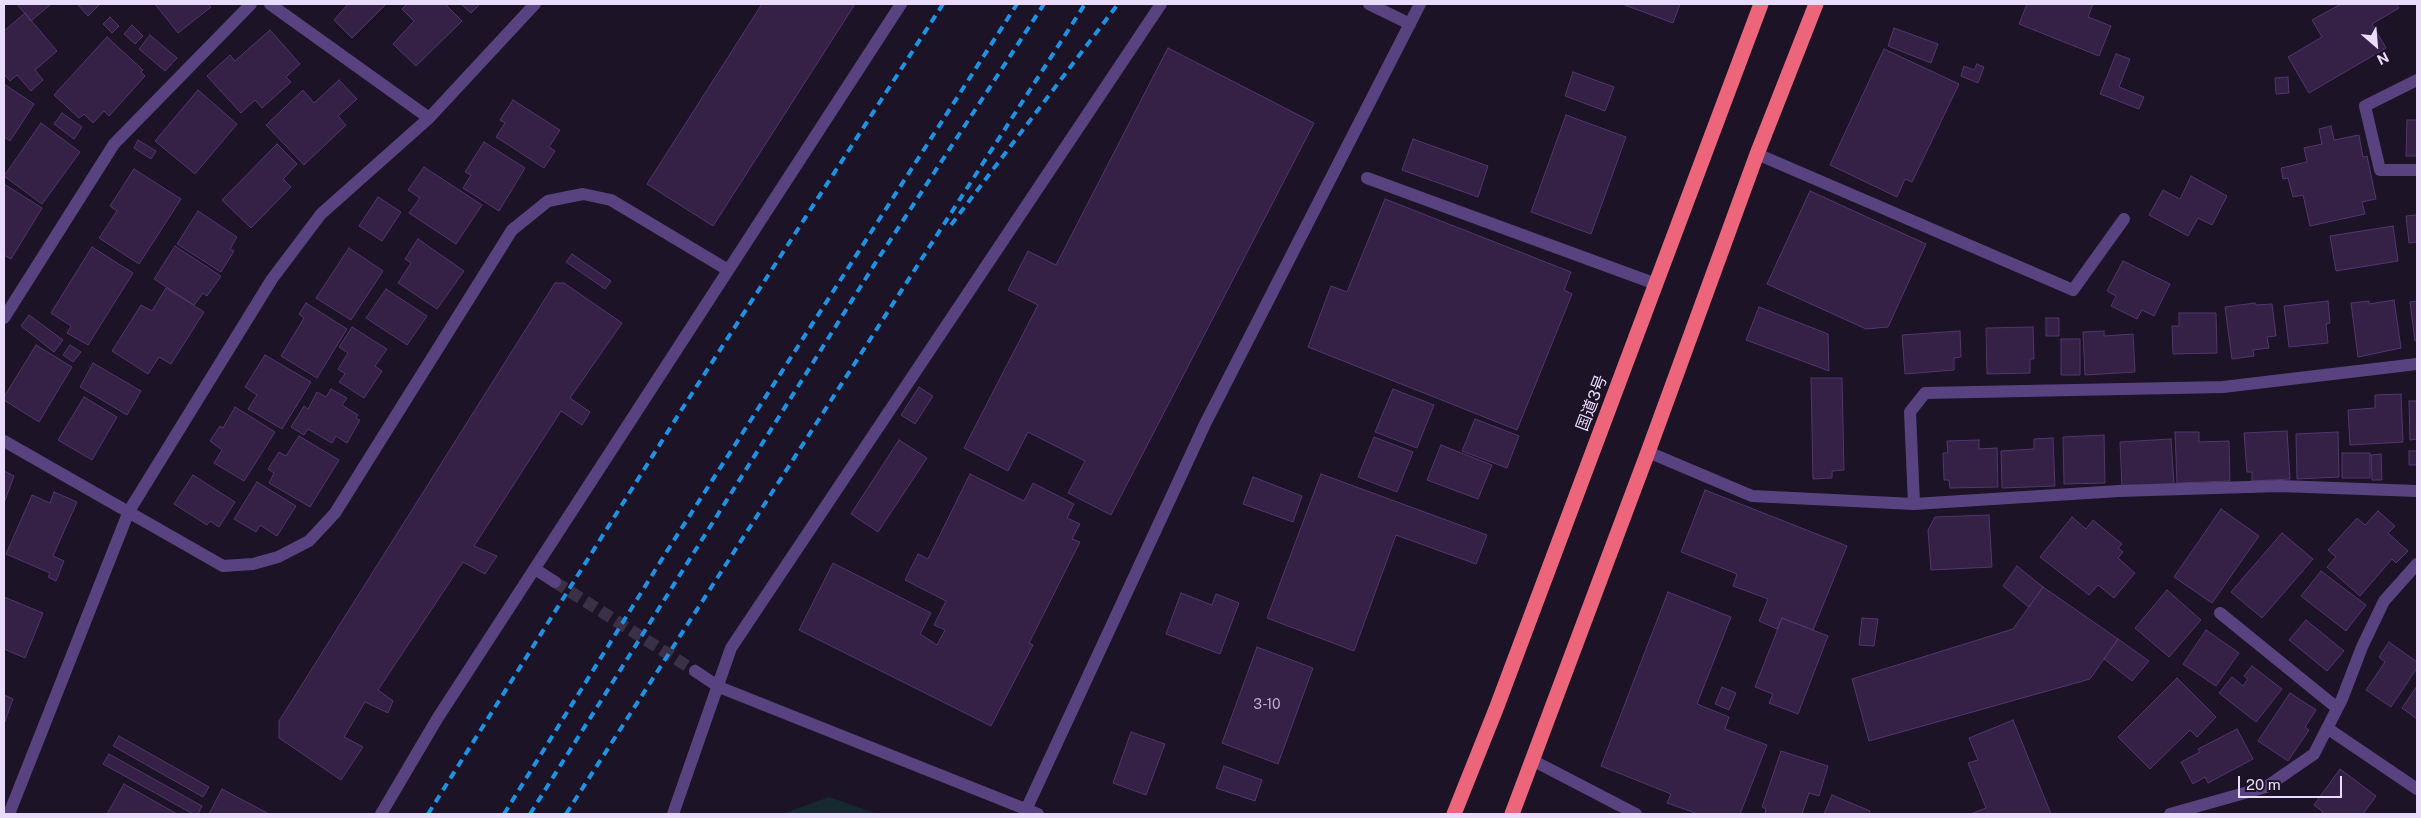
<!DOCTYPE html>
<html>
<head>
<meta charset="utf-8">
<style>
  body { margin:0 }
  #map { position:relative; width:2421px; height:818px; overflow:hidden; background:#1c1326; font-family:"Public Sans",sans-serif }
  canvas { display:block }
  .frame { position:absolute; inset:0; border:5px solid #e9dcfb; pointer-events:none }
  .north { position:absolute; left:2351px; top:20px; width:50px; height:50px; -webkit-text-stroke:4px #1c1326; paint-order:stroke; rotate:153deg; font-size:14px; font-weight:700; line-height:20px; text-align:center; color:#e9dcfb }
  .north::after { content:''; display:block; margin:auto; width:18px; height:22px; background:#e9dcfb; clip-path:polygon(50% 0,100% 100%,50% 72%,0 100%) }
  .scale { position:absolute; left:2238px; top:776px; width:104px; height:22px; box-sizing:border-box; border:2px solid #e9dcfb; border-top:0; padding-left:6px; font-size:15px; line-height:18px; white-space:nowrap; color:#e9dcfb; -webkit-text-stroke:4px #1c1326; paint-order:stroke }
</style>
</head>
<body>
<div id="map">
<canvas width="2421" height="818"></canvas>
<div class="frame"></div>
<div class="north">N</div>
<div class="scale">20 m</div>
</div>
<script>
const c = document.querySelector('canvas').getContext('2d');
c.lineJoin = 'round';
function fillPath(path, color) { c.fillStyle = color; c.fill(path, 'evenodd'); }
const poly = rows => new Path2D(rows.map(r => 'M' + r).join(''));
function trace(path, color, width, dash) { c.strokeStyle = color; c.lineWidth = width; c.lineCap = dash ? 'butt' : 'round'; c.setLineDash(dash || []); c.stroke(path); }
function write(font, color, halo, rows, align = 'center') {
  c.font = font + ' "Public Sans","Noto Sans JP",sans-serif'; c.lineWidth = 5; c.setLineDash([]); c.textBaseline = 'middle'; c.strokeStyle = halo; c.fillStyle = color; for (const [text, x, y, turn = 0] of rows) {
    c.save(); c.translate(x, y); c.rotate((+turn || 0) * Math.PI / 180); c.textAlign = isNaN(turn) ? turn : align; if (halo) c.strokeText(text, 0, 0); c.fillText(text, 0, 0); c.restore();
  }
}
fillPath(poly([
  [829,797,878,814,782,814]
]), '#162830');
const building = poly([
  [17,4,51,4,31,21,17,4],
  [77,4,100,4,88,16,77,4],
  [155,4,208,4,211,7,178,33,155,4],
  [348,4,386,4,352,38,334,20,348,4],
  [407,4,445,4,462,21,416,66,393,44,414,21,402,9,407,4],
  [461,4,480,4,471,13,461,4],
  [762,4,855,4,713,226,647,184,762,4],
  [1622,4,1680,4,1673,23,1622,4],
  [2027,4,2093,4,2088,17,2111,26,2099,56,2019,24,2027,4],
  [2341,4,2396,4,2399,8,2372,24,2386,48,2309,93,2288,57,2322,37,2312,20,2341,4],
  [25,13,57,51,35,70,43,80,31,91,17,75,10,81,4,74,4,31,25,13],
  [110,17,119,26,112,33,103,24,110,17],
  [132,25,143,36,135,44,124,34,132,25],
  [1894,28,1938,44,1931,63,1888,46,1894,28],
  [270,30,300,64,286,77,291,82,262,108,255,100,241,113,207,76,230,55,235,61,270,30],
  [150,35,177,58,165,71,139,49,150,35],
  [107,37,143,70,141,72,145,76,109,116,104,111,93,123,84,114,79,118,54,95,107,37],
  [1168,48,1314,123,1111,515,1068,493,1085,461,1028,432,1008,471,964,448,1038,305,1008,290,1028,251,1056,265,1168,48],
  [1884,49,1959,84,1912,182,1905,179,1897,197,1830,165,1884,49],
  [2116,54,2130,59,2119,87,2144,97,2139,109,2100,94,2116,54],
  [1977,64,1984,67,1978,83,1961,76,1964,66,1974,70,1977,64],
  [1573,72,1614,87,1605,111,1565,96,1573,72],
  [2288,77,2289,93,2276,94,2275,78,2288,77],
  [339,80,357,99,338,116,346,125,304,165,266,125,303,90,314,103,339,80],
  [4,84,34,104,10,141,4,137,4,84],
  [198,90,237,124,195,174,155,141,198,90],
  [513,100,560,130,549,147,555,151,544,168,496,137,505,123,500,120,513,100],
  [62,113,82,127,74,139,54,124,62,113],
  [1566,115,1626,137,1591,234,1531,212,1566,115],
  [2407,120,2417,120,2417,156,2406,156,2407,120],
  [41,123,80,152,42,204,4,176,41,123],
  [2331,126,2334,140,2359,135,2363,157,2367,156,2376,199,2362,202,2365,214,2310,226,2303,195,2293,197,2288,178,2283,179,2281,168,2307,162,2304,148,2322,144,2319,129,2331,126],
  [1413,139,1488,166,1478,197,1402,170,1413,139],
  [138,140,156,151,151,159,134,148,138,140],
  [484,142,525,168,499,211,463,188,471,175,465,172,484,142],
  [277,144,297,164,283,179,291,187,251,228,222,200,277,144],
  [424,167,482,205,456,244,409,213,420,198,408,190,424,167],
  [134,169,181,199,139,264,99,238,117,211,110,206,134,169],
  [2191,176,2227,196,2212,225,2198,218,2188,236,2149,215,2163,190,2180,199,2191,176],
  [4,184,42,208,11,259,4,255,4,184],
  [1810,191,1926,244,1888,327,1866,329,1767,284,1810,191],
  [378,197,401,212,382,241,359,226,378,197],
  [1385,199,1571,272,1564,290,1572,294,1517,430,1308,347,1331,286,1347,292,1385,199],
  [198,211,237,237,230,249,234,251,221,272,177,244,198,211],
  [2417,215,2417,242,2409,243,2406,216,2417,215],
  [2393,226,2398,261,2336,271,2330,236,2393,226],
  [418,239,464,271,437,309,398,283,411,263,405,259,418,239],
  [175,246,221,276,207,296,203,293,194,305,154,279,175,246],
  [92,247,133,273,88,345,67,333,71,326,51,313,92,247],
  [349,248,383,271,351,320,316,298,349,248],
  [572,254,611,281,605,289,566,262,572,254],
  [2123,261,2170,284,2154,316,2142,310,2137,319,2111,306,2116,296,2107,291,2123,261],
  [555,283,564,283,622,323,570,398,590,412,582,425,561,411,474,546,497,556,485,574,463,562,378,690,393,701,388,713,365,702,344,737,363,747,341,780,279,738,279,721,555,283],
  [166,288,204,312,171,364,159,357,148,374,112,351,141,305,152,311,166,288],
  [386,289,427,316,407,345,366,318,386,289],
  [2394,300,2401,348,2358,357,2351,303,2369,301,2369,304,2394,300],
  [2328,301,2330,323,2326,324,2328,343,2289,347,2284,306,2328,301],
  [2417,301,2417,341,2415,341,2410,302,2417,301],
  [306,303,347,329,317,378,281,356,304,318,299,314,306,303],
  [2255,303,2256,305,2272,304,2276,336,2267,337,2269,348,2253,350,2254,356,2232,359,2225,307,2255,303],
  [1759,307,1828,334,1829,371,1746,340,1759,307],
  [2179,313,2216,313,2217,353,2173,354,2172,326,2179,326,2179,313],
  [29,315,63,340,54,352,21,326,29,315],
  [2046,318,2059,318,2059,336,2046,336,2046,318],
  [352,327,387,349,375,366,382,371,364,398,339,382,345,374,338,369,348,353,339,347,352,327],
  [2033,327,2034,359,2030,359,2030,373,1987,374,1986,328,2033,327],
  [1960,331,1961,357,1954,358,1954,370,1905,374,1902,335,1960,331],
  [2104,331,2104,336,2133,334,2135,372,2085,375,2083,332,2104,331],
  [2061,339,2080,339,2080,375,2061,375,2061,339],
  [36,345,72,367,39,422,4,400,4,397,36,345],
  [70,345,81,352,73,362,63,355,70,345],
  [265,355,311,382,282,429,248,409,257,395,245,387,265,355],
  [93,363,141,391,127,415,80,387,93,363],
  [1811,378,1842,378,1844,470,1832,471,1832,478,1813,479,1811,378],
  [919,387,933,396,915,424,901,415,919,387],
  [331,389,347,398,342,405,358,415,356,418,360,420,347,443,336,436,332,443,308,429,304,435,291,427,304,406,308,409,317,392,326,397,331,389],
  [1393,389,1434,405,1417,448,1375,432,1393,389],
  [2401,394,2403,442,2350,445,2348,410,2375,408,2375,395,2401,394],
  [84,397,117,417,92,460,58,440,84,397],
  [2409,401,2417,401,2417,439,2410,440,2409,401],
  [235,407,275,432,244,481,214,463,222,450,210,441,220,426,223,428,235,407],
  [1475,419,1519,436,1507,468,1462,451,1475,419],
  [2287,431,2290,479,2252,481,2252,472,2247,472,2244,433,2287,431],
  [2175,432,2199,432,2199,442,2229,441,2230,481,2177,483,2175,432],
  [2338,432,2339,477,2297,479,2296,434,2338,432],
  [2104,435,2105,483,2064,484,2063,437,2104,435],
  [299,436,339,460,310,507,269,483,274,473,268,469,279,452,286,456,299,436],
  [1374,437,1413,452,1397,492,1358,477,1374,437],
  [2053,438,2055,486,2002,488,2001,451,2034,449,2034,439,2053,438],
  [2171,439,2174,484,2122,487,2120,442,2171,439],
  [899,440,927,458,878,532,851,514,899,440],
  [1979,440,1979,449,1997,448,1998,487,1950,488,1949,480,1944,480,1943,453,1948,453,1947,441,1979,440],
  [1441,445,1492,465,1478,499,1427,480,1441,445],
  [2409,451,2417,451,2417,465,2409,465,2409,451],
  [2342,453,2370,453,2370,478,2342,478,2342,453],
  [2381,454,2382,480,2372,480,2371,455,2381,454],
  [4,471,14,476,4,503,4,471],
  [970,474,1024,501,1033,483,1074,504,1067,518,1080,524,1072,539,1080,542,1029,643,1033,645,991,726,799,630,833,563,931,613,920,634,937,645,945,630,934,625,946,601,905,580,918,554,928,559,970,474],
  [1321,474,1487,535,1476,564,1396,535,1354,651,1267,618,1321,474],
  [193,475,235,502,219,527,210,521,207,525,174,504,193,475],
  [1253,477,1302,496,1293,522,1243,504,1253,477],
  [257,482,296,506,277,536,260,525,256,532,234,519,257,482],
  [1705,490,1847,546,1813,630,1782,618,1777,629,1759,621,1768,599,1733,586,1737,574,1681,552,1705,490],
  [54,492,77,502,53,556,64,561,56,581,48,577,50,573,6,554,32,495,50,503,54,492],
  [2221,509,2259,536,2212,603,2174,577,2221,509],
  [2378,511,2395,526,2388,533,2408,551,2396,563,2392,559,2360,596,2327,567,2336,557,2328,550,2357,518,2365,525,2378,511],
  [1989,515,1992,567,1931,570,1928,530,1935,517,1989,515],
  [2072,517,2086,529,2093,520,2122,544,2118,548,2123,552,2118,558,2135,573,2114,598,2098,585,2089,595,2040,557,2072,517],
  [2282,533,2313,559,2262,618,2231,592,2282,533],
  [2017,566,2043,587,2029,607,2003,586,2017,566],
  [2321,571,2366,605,2346,631,2301,596,2321,571],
  [2043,587,2118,639,2090,679,1869,741,1852,679,2013,629,2043,587],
  [2167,590,2201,620,2169,657,2135,628,2167,590],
  [1668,592,1731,617,1697,704,1729,717,1725,729,1767,745,1740,814,1698,814,1667,803,1671,794,1601,766,1668,592],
  [1181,593,1212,605,1216,594,1239,603,1220,654,1166,634,1181,593],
  [4,597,43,613,25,658,4,649,4,597],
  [1782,618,1828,636,1798,714,1769,703,1773,694,1755,687,1782,618],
  [1862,618,1878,619,1874,646,1859,645,1862,618],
  [2306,620,2344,651,2327,671,2289,640,2306,620],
  [2206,630,2239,653,2216,686,2183,664,2206,630],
  [2118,639,2149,661,2132,681,2104,659,2118,639],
  [2389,642,2417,662,2417,668,2391,707,2366,690,2385,662,2379,657,2389,642],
  [1257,647,1313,668,1278,764,1222,743,1257,647],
  [2252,666,2282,689,2256,722,2219,693,2232,677,2243,686,2248,679,2244,676,2252,666],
  [2177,678,2216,717,2197,737,2190,730,2150,769,2118,737,2177,678],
  [2417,686,2417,719,2402,708,2417,686],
  [1722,687,1736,693,1729,710,1715,704,1722,687],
  [2290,693,2316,710,2305,727,2309,730,2288,761,2258,741,2290,693],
  [4,695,13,699,4,724,4,695],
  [2013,720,2051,814,1970,814,1986,808,1968,763,1978,760,1969,738,2013,720],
  [2237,729,2253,759,2208,783,2205,777,2193,784,2181,762,2200,752,2198,749,2237,729],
  [1131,732,1165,744,1146,795,1113,783,1131,732],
  [119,736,209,787,203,797,113,746,119,736],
  [1781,751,1828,766,1819,796,1809,793,1802,814,1765,814,1766,809,1762,807,1781,751],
  [109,754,202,806,198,814,193,814,103,764,109,754],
  [1224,766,1262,780,1255,801,1216,788,1224,766],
  [2340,769,2376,796,2363,814,2321,814,2323,812,2314,805,2340,769],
  [124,784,177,814,107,814,124,784],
  [222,789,269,814,209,814,222,789],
  [1832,795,1870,811,1869,814,1824,814,1832,795]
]);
fillPath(building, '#342145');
trace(building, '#53366e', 1);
trace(poly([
  [555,582,695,671]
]), '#3b3146', 12, [12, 6]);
trace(poly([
  [270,4,429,118],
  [1369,4,1410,24],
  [2417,80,2365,106,2380,170,2417,170],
  [1757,154,2073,290,2124,219],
  [1367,178,1656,284],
  [4,318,114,144,251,4],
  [4,441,223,566,253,564,278,557,309,541,335,513,512,230,548,201,583,194,611,200,728,270],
  [1648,452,1752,496,1914,504,2119,491,2280,486,2417,491],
  [1914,504,1910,412,1925,393,2223,387,2417,364],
  [535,569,555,582],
  [2220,613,2337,708],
  [695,671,719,687,1038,814],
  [2327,728,2417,789],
  [1532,760,1636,814],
  [9,814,129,511,272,279,321,214,429,118,535,4],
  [381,814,437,719,901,4],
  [673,814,731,648,1161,4],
  [1024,814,1205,424,1420,4],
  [2170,814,2266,787,2314,754,2342,699,2362,647,2384,601,2417,564]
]), '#584380', 12);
trace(poly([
  [1454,814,1496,709,1761,4],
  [1512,814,1648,452,1757,154,1816,4]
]), '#ed657b', 15);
trace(poly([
  [951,225,1118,4],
  [428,814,682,409,943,4],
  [504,814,667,551,1017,4],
  [530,814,876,262,1044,4],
  [566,814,1085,4]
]), '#1e92e5', 4, [8, 6]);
write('14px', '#bcadce', null, [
  ["3-10",1267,705]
]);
write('16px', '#e9dcfb', '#1c1326', [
  ["国道3号",1592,403,-69]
]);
</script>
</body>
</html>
